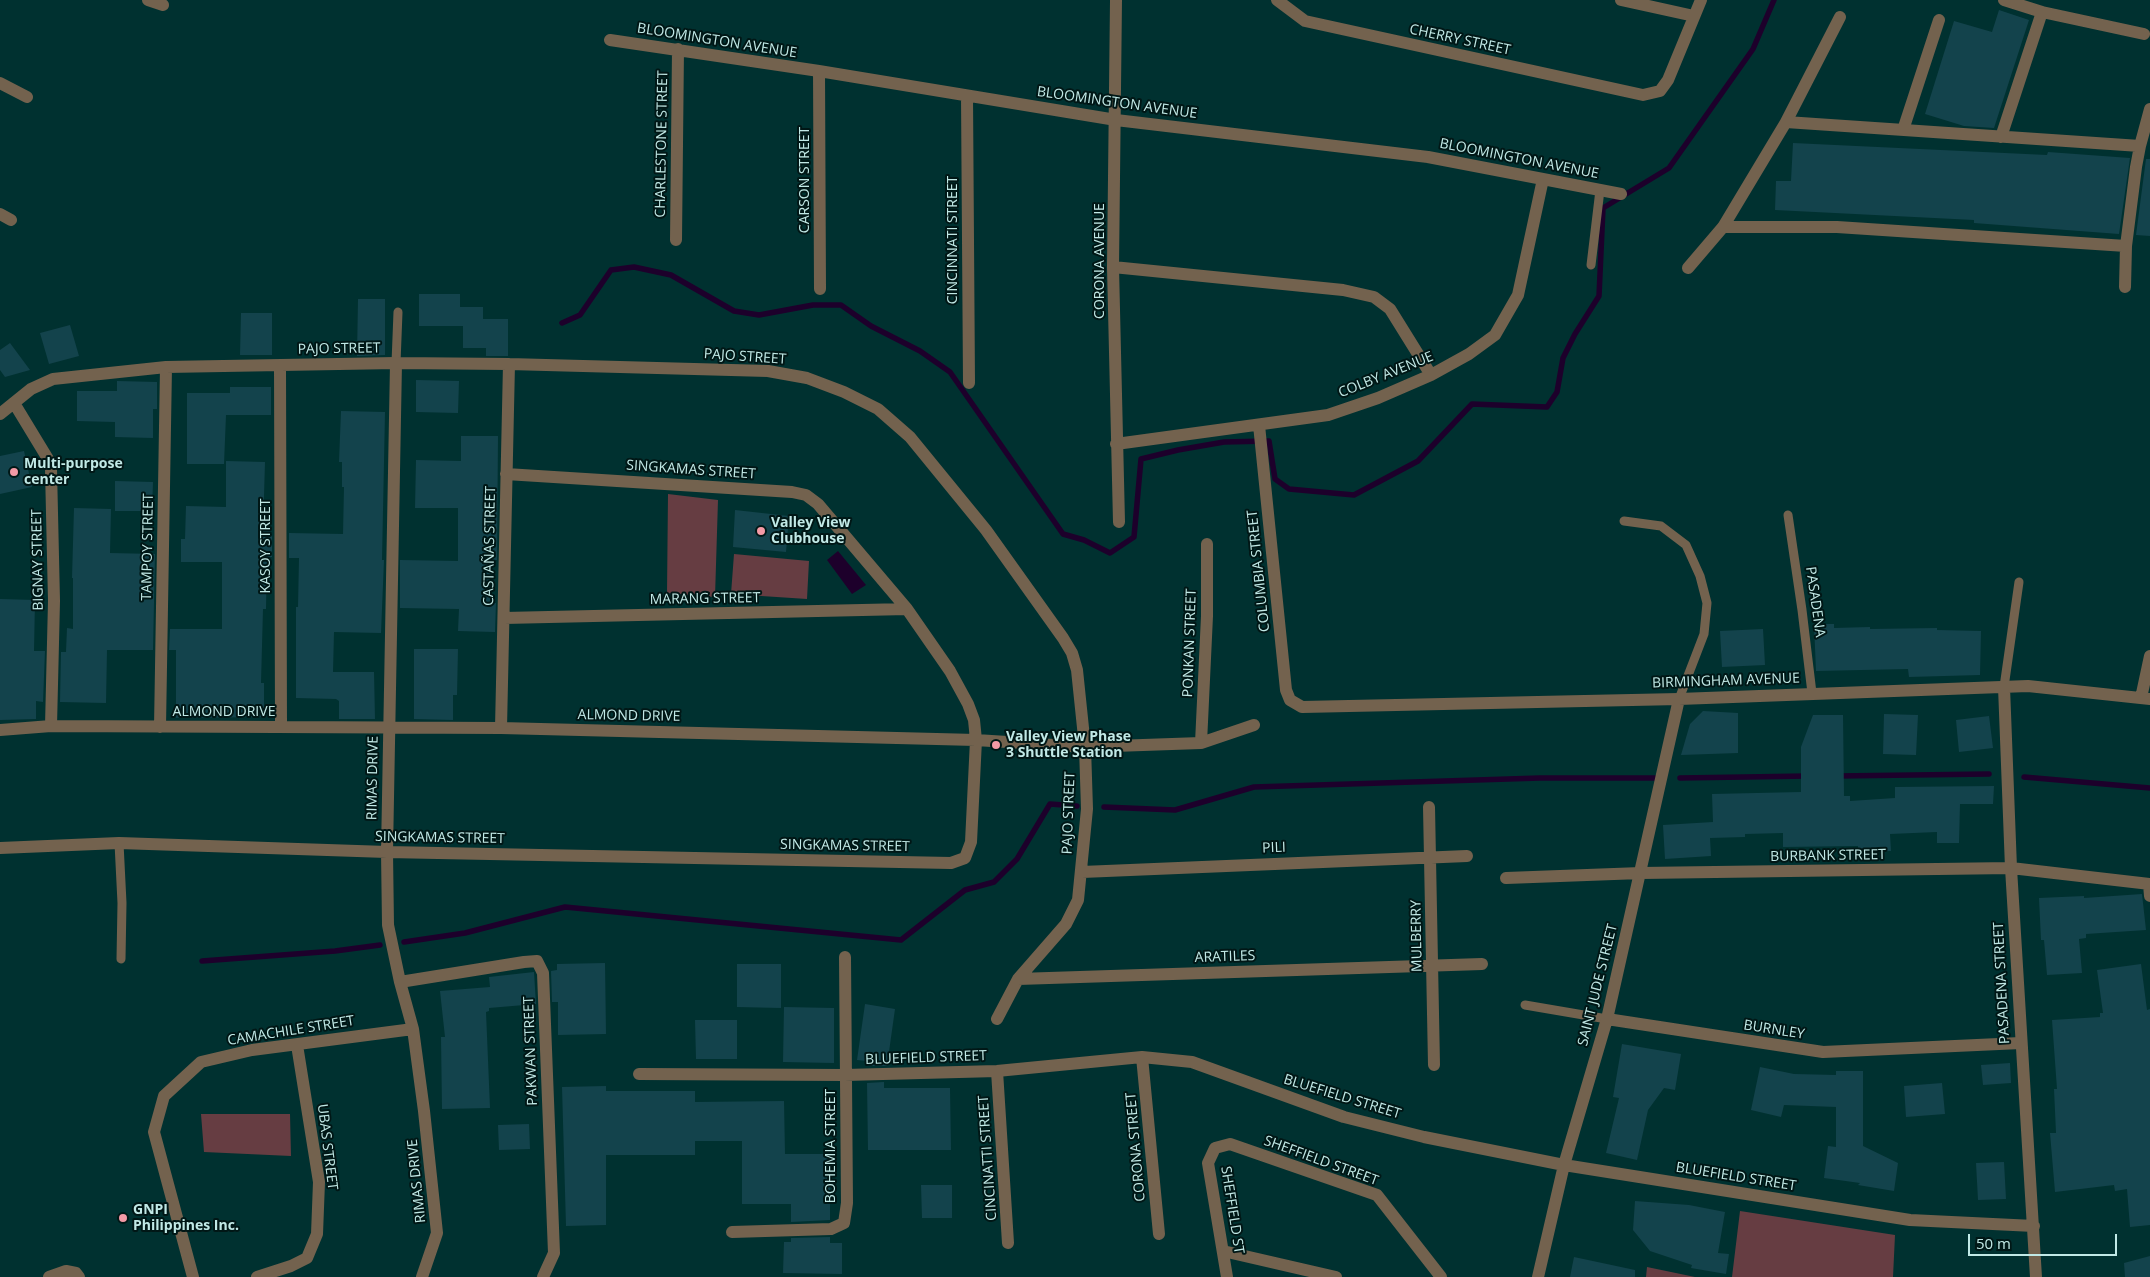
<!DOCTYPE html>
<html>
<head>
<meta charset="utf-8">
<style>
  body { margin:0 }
  #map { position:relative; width:2150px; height:1277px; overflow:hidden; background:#003130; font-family:"Open Sans",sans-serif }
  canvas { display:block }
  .scale { position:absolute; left:1968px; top:1234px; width:149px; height:22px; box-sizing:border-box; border:2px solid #c1e9e6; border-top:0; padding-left:6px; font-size:15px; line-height:18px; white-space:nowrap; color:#c1e9e6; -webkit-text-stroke:4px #001716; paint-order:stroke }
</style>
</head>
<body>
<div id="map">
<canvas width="2150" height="1277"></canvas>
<div class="scale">50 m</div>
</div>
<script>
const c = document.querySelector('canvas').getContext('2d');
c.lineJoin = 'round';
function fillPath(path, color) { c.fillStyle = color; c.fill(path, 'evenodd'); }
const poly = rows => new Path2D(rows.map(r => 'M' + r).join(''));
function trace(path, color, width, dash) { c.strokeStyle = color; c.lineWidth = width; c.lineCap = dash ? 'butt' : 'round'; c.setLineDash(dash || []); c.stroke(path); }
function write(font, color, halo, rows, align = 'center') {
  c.font = font + ' "Open Sans",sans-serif'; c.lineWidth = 4; c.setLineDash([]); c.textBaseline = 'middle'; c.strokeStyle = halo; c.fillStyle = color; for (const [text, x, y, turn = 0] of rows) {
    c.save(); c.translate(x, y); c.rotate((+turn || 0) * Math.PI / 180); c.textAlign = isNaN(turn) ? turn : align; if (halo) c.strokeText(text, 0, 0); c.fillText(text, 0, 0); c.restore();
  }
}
fillPath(poly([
  [668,494,718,500,715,597,667,593],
  [734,554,809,561,807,599,731,594],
  [201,1114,290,1114,291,1156,204,1152],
  [1740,1211,1895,1235,1893,1277,1732,1277],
  [1647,1267,1695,1277,1646,1277]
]), '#663d42');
fillPath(poly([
  [838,551,866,585,852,594,827,560]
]), '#1d002b');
trace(poly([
  [562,323,580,315,611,270,634,267,671,275,734,311,759,315,813,305,841,305,871,326,920,351,950,372,1063,534,1084,540,1110,553,1134,537,1141,459,1178,450,1224,442,1269,441,1275,479,1289,489,1354,495,1418,461,1472,404,1547,407,1557,392,1563,358,1575,334,1599,296,1603,208,1669,168,1753,49,1774,0],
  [1837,776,1989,774],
  [2024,777,2150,788],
  [1680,778,1808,776],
  [1104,807,1175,810,1254,787,1540,778,1655,778],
  [404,942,465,933,565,907,901,940,965,890,994,882,1017,859,1050,804,1077,806],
  [202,961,335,951,380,945]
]), '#1d002b', 5.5);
fillPath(poly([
  [1999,10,2029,20,1994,128,1964,126,1925,114,1954,21,1992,32],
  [1793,143,2047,155,2048,152,2130,158,2119,234,1974,223,1974,220,1775,210,1776,181,1791,181],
  [2146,159,2150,159,2150,236,2136,235],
  [419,294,460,294,460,307,483,307,483,319,508,319,508,356,486,356,486,348,463,348,463,326,419,326],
  [358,299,385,299,385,355,357,356],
  [241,313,272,313,272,355,240,355],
  [70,325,79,356,49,364,40,333],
  [10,343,30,370,5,377,0,370,0,350],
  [416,380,459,381,458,413,416,412],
  [117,381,157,382,157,409,153,409,153,438,115,437,115,422,77,421,77,391,117,391],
  [230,387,271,387,271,415,226,415,224,464,187,464,187,393,230,393],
  [341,411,385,412,382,560,384,560,381,633,334,632,333,672,374,672,375,719,339,719,339,701,336,699,296,698,296,607,298,607,299,558,289,558,289,533,343,534,344,487,342,487,342,462,339,462],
  [461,436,498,436,497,560,490,560,490,603,496,603,495,632,458,631,459,609,400,608,400,560,458,561,458,508,415,508,416,460,461,461],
  [24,451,32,487,0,494,0,456],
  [226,461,265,462,263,530,270,530,270,533,272,533,272,557,267,557,266,609,263,609,261,683,264,683,264,717,176,718,176,650,169,650,170,629,222,629,222,562,181,562,181,539,185,539,186,506,226,507],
  [115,481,153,482,152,511,115,511],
  [74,508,111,509,110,553,155,554,153,650,107,650,106,703,60,702,61,652,66,652,67,628,73,629,73,578,72,578],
  [735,510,789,516,786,552,733,547],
  [0,599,35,600,34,651,45,651,43,702,36,701,36,719,0,720],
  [1814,624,1834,624,1834,628,1870,627,1870,629,1937,628,1937,630,1981,631,1980,675,1909,677,1908,669,1816,671],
  [1763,629,1765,665,1722,667,1720,631],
  [414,649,458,649,457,695,453,695,453,720,414,719],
  [1703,711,1738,713,1738,753,1681,755,1690,724],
  [1884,714,1918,715,1916,755,1883,754],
  [1813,715,1843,715,1844,796,1850,796,1850,801,1895,798,1895,787,1994,786,1993,804,1960,804,1959,843,1937,843,1937,832,1890,834,1891,851,1858,852,1858,846,1783,847,1783,833,1745,834,1745,837,1710,838,1711,856,1665,859,1663,825,1713,822,1712,794,1801,792,1801,747],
  [1989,716,1993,748,1959,752,1956,720],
  [2142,894,2146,930,2086,934,2086,938,2079,939,2082,973,2047,975,2044,940,2041,940,2039,898,2084,896,2084,898],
  [605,963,606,1034,558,1035,558,1002,552,1002,551,971,557,970,557,964],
  [737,964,781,964,781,1008,737,1007],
  [2141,964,2147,1010,2150,1009,2150,1225,2130,1227,2127,1189,2115,1191,2114,1185,2055,1192,2050,1133,2056,1133,2054,1089,2057,1089,2052,1020,2100,1017,2100,1013,2103,1013,2097,970],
  [534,972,536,1004,489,1008,489,1011,486,1012,490,1108,442,1109,441,1037,445,1037,440,991,490,987,489,977],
  [865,1004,895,1009,887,1066,867,1066,867,1061,857,1060],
  [784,1007,834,1008,834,1063,783,1062],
  [695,1020,737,1020,737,1059,696,1059],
  [1622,1044,1681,1054,1675,1090,1664,1088,1648,1110,1637,1160,1606,1153,1619,1098,1613,1097],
  [2010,1063,2011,1083,1983,1085,1981,1065],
  [1760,1067,1794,1074,1836,1075,1836,1071,1863,1071,1863,1146,1898,1163,1894,1191,1858,1185,1860,1183,1824,1178,1828,1146,1836,1147,1836,1107,1784,1105,1781,1117,1751,1110],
  [884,1082,884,1088,950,1088,951,1150,868,1150,867,1083],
  [1942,1083,1945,1114,1906,1117,1904,1086],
  [606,1086,606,1091,695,1091,695,1102,784,1101,785,1154,830,1154,830,1220,791,1222,791,1204,742,1204,742,1141,695,1141,695,1155,606,1155,606,1225,566,1226,562,1087],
  [529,1124,530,1149,499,1150,498,1125],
  [2004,1162,2006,1199,1978,1200,1976,1163],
  [921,1185,952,1185,952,1218,922,1218],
  [1635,1201,1689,1205,1725,1212,1718,1253,1729,1254,1726,1274,1691,1268,1692,1265,1650,1251,1633,1230],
  [830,1237,830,1243,842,1243,842,1274,783,1273,784,1242,791,1242,791,1238],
  [2150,1256,2150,1277,2125,1277,2124,1263],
  [1574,1257,1635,1270,1635,1277,1570,1277]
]), '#13434c');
trace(poly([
  [1591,265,1600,190],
  [396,363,398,312],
  [1788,515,1802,610,1812,693],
  [1624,521,1661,526,1686,545,1700,576,1707,603,1704,634,1679,699],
  [2004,687,2019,582],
  [119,843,122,903,121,959],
  [1525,1005,1607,1019]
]), '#73624e', 9);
trace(poly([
  [148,0,163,5],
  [1116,0,1113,267,1119,522],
  [1277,0,1305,21,1643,95,1660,91,1668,80,1701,0],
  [1621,0,1694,16],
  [2004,0,2042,12,2144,34],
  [610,40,819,71,1116,120,1428,157,1621,194],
  [819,71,820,289],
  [0,83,27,97],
  [967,96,969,383],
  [1786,122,2140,146],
  [1903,130,1939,20],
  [2001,137,2042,12],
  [0,214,11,220],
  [1723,227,1837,227,2126,246],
  [676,240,678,49],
  [1113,267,1343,290,1374,297,1390,309,1431,375],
  [1688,268,1723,227,1786,122,1840,17],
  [2125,287,2126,246,2136,167,2140,146,2150,109],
  [396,363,387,852,388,925,400,982,413,1029,424,1111,437,1233,422,1277],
  [280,365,281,727],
  [14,403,48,459,51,469,54,601,51,726],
  [0,414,31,389,53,379,166,367,396,363,509,364,768,371,807,378,844,392,878,409,910,437,986,530,1063,638,1072,653,1077,670,1085,747,1087,809,1078,900,1066,924,1018,979,997,1019],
  [1259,425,1286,690,1290,700,1302,707,1679,699,2028,686,2150,699],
  [1116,444,1328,415,1378,398,1431,375,1469,354,1495,335,1518,295,1543,179],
  [504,618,907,609],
  [2004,687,2011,868,2036,1277],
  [2141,698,2150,656],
  [160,727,166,367],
  [501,728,509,364],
  [0,730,51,726,501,728,976,740,1085,747,1201,743,1254,725],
  [1201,743,1207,616,1207,544],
  [1429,807,1434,1065],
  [0,848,119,843,387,852,951,863,965,858,971,842,976,740,974,720,968,704,950,671,907,609,818,504,806,495,792,492,506,474],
  [1082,872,1467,856],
  [1506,878,1641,873,2011,868,2150,884],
  [2149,884,2150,896],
  [1018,979,1482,964],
  [400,982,524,962,537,961,543,973,554,1253,543,1277],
  [1607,1019,1823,1052,2021,1043],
  [1142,1057,1159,1234],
  [997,1071,1008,1243],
  [639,1074,845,1075,997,1071,1142,1057,1192,1062,1344,1117,1424,1137,1564,1165,1910,1220,2034,1226],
  [732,1232,831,1229,844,1223,847,1203,845,957],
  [1223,1251,1336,1277],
  [49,1277,66,1271,76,1273,79,1277],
  [193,1277,154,1132,164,1096,201,1062,252,1050,413,1029],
  [257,1277,291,1266,307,1258,317,1234,319,1182,297,1045],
  [1227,1277,1208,1163,1215,1148,1230,1144,1377,1195,1441,1277],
  [1538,1277,1564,1165,1607,1019,1679,699]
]), '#73624e', 12);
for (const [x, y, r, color] of [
  [14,472,5,"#f49aa6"],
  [761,531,5,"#f49aa6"],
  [996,745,5,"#f49aa6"],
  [123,1218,5,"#f49aa6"]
]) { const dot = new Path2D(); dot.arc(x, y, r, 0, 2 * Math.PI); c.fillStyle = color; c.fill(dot); trace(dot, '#001716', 2); }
write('14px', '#c1e9e6', '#001716', [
  ["CHERRY STREET",1460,40,12],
  ["BLOOMINGTON AVENUE",717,41,9],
  ["BLOOMINGTON AVENUE",1117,103,8],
  ["CHARLESTONE STREET",662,144,-89],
  ["BLOOMINGTON AVENUE",1519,159,11],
  ["CARSON STREET",805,180,-90],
  ["CINCINNATI STREET",953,240,-90],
  ["CORONA AVENUE",1100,261,-90],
  ["PAJO STREET",339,349,-1],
  ["PAJO STREET",745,357,4],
  ["COLBY AVENUE",1386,375,-22],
  ["SINGKAMAS STREET",691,470,4],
  ["KASOY STREET",266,546,-90],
  ["CASTAÑAS STREET",490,546,-89],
  ["TAMPOY STREET",148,547,-89],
  ["BIGNAY STREET",38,560,-91],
  ["COLUMBIA STREET",1259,571,-96],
  ["MARANG STREET",705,599,-1],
  ["PASADENA",1815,602,82],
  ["PONKAN STREET",1190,643,-88],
  ["BIRMINGHAM AVENUE",1726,681,-2],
  ["ALMOND DRIVE",224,712],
  ["ALMOND DRIVE",629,716,1],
  ["RIMAS DRIVE",373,778,-89],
  ["PAJO STREET",1069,813,-88],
  ["SINGKAMAS STREET",440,838,1],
  ["SINGKAMAS STREET",845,846,1],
  ["PILI",1274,848,-2],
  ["BURBANK STREET",1828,856,-1],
  ["MULBERRY",1417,936,-91],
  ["ARATILES",1225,957,-2],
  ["PASADENA STREET",2002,983,-93],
  ["SAINT JUDE STREET",1598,985,-76],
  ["BURNLEY",1774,1030,9],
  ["CAMACHILE STREET",291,1031,-9],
  ["PAKWAN STREET",531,1051,-92],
  ["BLUEFIELD STREET",926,1058,-2],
  ["BLUEFIELD STREET",1342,1097,17],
  ["BOHEMIA STREET",831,1146,-90],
  ["UBAS STREET",327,1147,83],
  ["CORONA STREET",1136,1147,-95],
  ["CINCINATTI STREET",988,1158,-94],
  ["SHEFFIELD STREET",1321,1161,20],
  ["BLUEFIELD STREET",1736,1177,9],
  ["RIMAS DRIVE",417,1181,-96],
  ["SHEFFIELD ST",1232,1210,81]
]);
write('bold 14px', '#c1e9e6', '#001716', [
  ["Multi-purpose",24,464],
  ["center",24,480],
  ["Valley View",771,523],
  ["Clubhouse",771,539],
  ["Valley View Phase",1006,737],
  ["3 Shuttle Station",1006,753],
  ["GNPI",133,1210],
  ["Philippines Inc.",133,1226]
], 'left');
</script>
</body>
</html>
